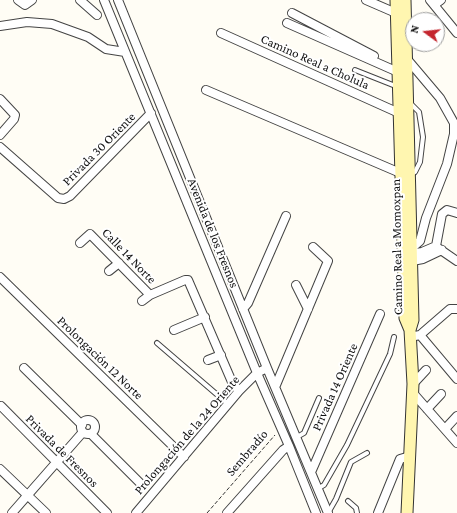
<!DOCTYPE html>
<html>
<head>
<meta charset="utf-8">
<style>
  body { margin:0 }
  #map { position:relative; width:457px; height:513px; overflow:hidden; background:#fffdf5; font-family:"Crimson Pro",serif }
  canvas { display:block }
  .north { position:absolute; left:405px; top:12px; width:40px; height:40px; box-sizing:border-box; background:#fff; border:1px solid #a0a0a0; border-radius:50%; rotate:285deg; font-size:11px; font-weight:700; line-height:16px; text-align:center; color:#111 }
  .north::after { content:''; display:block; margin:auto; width:14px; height:18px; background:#c4262e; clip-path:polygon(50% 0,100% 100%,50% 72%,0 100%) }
</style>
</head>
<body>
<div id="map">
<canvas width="457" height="513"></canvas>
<div class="north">N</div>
</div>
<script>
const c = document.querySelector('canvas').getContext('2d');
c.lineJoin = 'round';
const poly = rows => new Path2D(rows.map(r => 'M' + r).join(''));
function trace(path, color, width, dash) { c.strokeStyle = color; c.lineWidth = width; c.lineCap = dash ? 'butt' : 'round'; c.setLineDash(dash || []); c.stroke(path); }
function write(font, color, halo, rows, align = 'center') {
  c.font = font + ' "Crimson Pro",serif'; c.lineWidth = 4; c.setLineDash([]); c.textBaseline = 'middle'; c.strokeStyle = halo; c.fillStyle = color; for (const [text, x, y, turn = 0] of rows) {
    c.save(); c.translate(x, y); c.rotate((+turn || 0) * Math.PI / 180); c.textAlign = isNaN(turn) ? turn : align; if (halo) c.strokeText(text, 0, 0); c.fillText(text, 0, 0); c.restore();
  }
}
const lane = poly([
  [355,70,398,87],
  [409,102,419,112,423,137,420,162,415,172,411,175],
  [157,343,228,404],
  [297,437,304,433,319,398],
  [319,488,324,485,347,445,390,354,394,337],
  [348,501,356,508,357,513],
  [328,513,336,499,351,462,367,453]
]);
const street = poly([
  [18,0,25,5,32,0],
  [80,0,97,15],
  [104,0,257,373,289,446,316,513],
  [118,0,267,368],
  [366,0,396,13],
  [430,0,457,33],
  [434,5,441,0],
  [292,13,374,56],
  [287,23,398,72],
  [0,26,27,22,52,24,88,37,106,49,125,52],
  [221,33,399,113],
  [407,59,440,98,454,123,454,134,447,164,426,218,420,241,412,248],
  [206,90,405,175],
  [0,99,15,115,14,119,0,135],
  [0,147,58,198,64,199,70,196,151,113],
  [80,243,90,234,150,295],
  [436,246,442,214,447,210,457,213],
  [438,248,457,261],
  [412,254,422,252,436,246],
  [412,261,423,259,442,250],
  [109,271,119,263],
  [0,277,184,457],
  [296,285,308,309],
  [142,301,150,295,185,280,188,280,232,382,239,391],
  [243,309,248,303,286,216],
  [174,330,205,317],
  [420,335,450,309,457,309],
  [410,337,420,335,457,379],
  [208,360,221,355],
  [24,368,82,425],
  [413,384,426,370],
  [276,385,328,261,313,247],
  [413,393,457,443],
  [1,406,107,513],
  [427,409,441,394],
  '81 427a7 7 0 1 1 14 0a7 7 0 1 1-14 0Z',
  [445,429,457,416],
  [91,434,142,485],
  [0,469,46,513],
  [312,470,380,314],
  [12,513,83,432],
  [136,513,239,391,257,373,267,368,328,513],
  [227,513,283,450,289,446],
  [378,513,400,459,410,456]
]);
const secondary = poly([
  [396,0,405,318,410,330,413,384,407,513],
  [405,0,413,320,410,330]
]);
trace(lane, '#444', 6);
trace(street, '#444', 10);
trace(secondary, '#333', 13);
trace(poly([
  [207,513,275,435]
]), '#333', 1, [4, 2]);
trace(lane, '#fff', 4);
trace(street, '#fff', 8);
trace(secondary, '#fff6b0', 11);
write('13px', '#111', '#fff', [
  ["Camino Real a Cholula",315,62,24],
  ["Privada 30 Oriente",99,149,-45],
  ["Avenida de los Fresnos",213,233,68],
  ["Camino Real a Momoxpan",397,247,-91],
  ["Calle 14 Norte",129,256,46],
  ["Prolongación 12 Norte",100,358,44],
  ["Privada 14 Oriente",335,387,-66],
  ["Prolongación de la 24 Oriente",187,435,-49],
  ["Privada de Fresnos",62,451,45],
  ["Sembradío",247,453,-49]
]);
</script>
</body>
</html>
